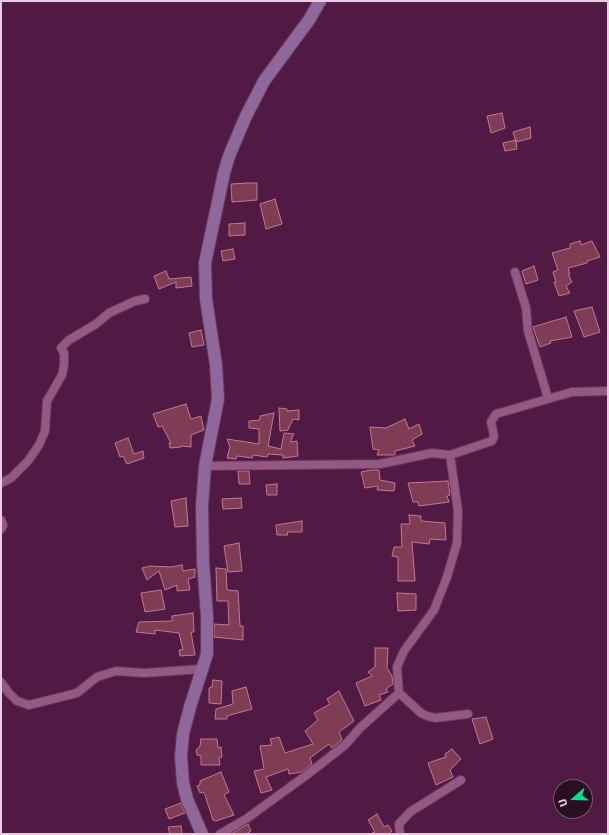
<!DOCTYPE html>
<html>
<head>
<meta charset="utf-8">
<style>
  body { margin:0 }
  #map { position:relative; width:609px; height:835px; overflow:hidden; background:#501a44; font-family:"Exo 2",sans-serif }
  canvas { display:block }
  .frame { position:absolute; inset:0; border:2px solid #edcbe2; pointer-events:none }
  .north { position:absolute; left:553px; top:779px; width:40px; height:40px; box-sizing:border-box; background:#281022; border:1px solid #775b6f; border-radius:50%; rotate:250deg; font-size:11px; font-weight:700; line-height:16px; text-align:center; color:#edcbe2 }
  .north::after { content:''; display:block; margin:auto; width:14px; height:18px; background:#15d989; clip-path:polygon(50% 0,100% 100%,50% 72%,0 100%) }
</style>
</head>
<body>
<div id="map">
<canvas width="609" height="835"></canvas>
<div class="frame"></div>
<div class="north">U</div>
</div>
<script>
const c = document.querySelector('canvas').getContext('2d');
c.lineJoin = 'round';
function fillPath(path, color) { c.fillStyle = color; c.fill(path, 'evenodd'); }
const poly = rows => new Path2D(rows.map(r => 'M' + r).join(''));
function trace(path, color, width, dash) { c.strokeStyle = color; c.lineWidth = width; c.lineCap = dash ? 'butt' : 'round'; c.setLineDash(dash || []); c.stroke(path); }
const building = poly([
  [502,113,505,128,491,133,487,116,502,113],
  [530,127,531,138,516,142,513,132,530,127],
  [516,140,517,149,505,151,503,143,516,140],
  [248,183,257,183,257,200,232,202,231,184,248,183],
  [275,199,282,224,266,229,260,204,275,199],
  [245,223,245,235,229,236,229,224,245,223],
  [580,241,581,245,592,241,600,257,587,261,587,263,568,268,570,274,568,274,572,282,566,286,570,293,559,296,554,282,556,282,553,272,558,270,552,253,570,248,570,244,580,241],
  [233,249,235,259,223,261,221,251,233,249],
  [534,266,538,280,526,284,522,271,534,266],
  [166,271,169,279,191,277,192,286,176,288,176,282,159,289,154,276,166,271],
  [592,307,600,332,584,337,574,311,592,307],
  [566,317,572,337,550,341,551,343,540,347,533,327,566,317],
  [201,330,204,345,192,347,189,333,201,330],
  [186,404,191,419,201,416,204,430,191,435,191,447,181,446,181,447,170,448,169,443,171,443,162,426,158,427,153,414,186,404],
  [279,408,287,409,287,411,299,410,299,420,293,419,288,430,280,431,279,408],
  [274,413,268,446,281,449,284,433,294,434,290,442,297,441,298,456,283,458,283,455,268,454,267,457,253,455,252,458,237,456,236,459,227,458,230,447,227,439,259,444,259,429,249,428,249,421,260,420,260,416,274,413],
  [405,419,409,429,419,424,422,434,412,440,415,446,395,451,395,455,377,455,379,450,373,449,370,427,386,428,405,419],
  [128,438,134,454,143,451,144,458,127,464,123,456,120,457,115,443,128,438],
  [371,470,379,470,380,480,395,483,394,491,377,490,378,486,365,488,361,472,371,470],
  [238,471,249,471,250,484,239,484,238,471],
  [448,481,450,495,447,496,449,502,419,506,418,502,413,502,408,483,448,481],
  [277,484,277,495,267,495,266,485,277,484],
  [186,498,188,526,175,527,171,501,186,498],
  [241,498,242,508,223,509,222,499,241,498],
  [409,515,421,516,421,521,445,523,446,540,430,539,429,544,412,542,415,581,398,581,398,557,392,556,394,547,402,547,401,524,410,524,409,515],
  [302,521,302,532,287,532,288,535,277,535,276,525,302,521],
  [239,543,242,571,228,572,224,546,239,543],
  [182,565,183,571,195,569,195,577,188,579,190,590,177,591,177,585,165,590,159,571,147,580,142,568,150,566,171,567,182,565],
  [216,568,226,569,227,590,238,591,240,626,243,626,243,640,214,637,214,624,229,625,228,601,217,601,216,568],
  [161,590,165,609,145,612,141,593,161,590],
  [397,593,416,594,416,610,398,611,397,593],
  [193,613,194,632,191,632,195,655,180,656,179,650,183,650,179,633,155,630,155,634,136,632,139,622,172,621,172,616,193,613],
  [375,648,388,648,387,668,392,676,393,684,386,689,388,692,379,695,381,700,365,706,356,683,372,676,368,672,375,667,375,648],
  [213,680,222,681,221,704,209,703,209,688,212,687,213,680],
  [246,687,252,709,227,716,227,719,215,719,216,709,233,704,232,691,246,687],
  [339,691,354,721,339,732,342,740,332,748,329,744,310,758,312,764,302,772,289,774,288,769,266,777,272,790,261,793,254,771,264,769,260,746,272,745,270,739,279,737,285,753,313,744,305,731,318,720,314,713,330,704,327,699,339,691],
  [486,717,493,739,480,744,472,719,486,717],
  [201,739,217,739,218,748,221,747,222,757,219,758,220,765,201,765,201,756,197,755,196,750,200,746,201,739],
  [452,749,461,759,450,770,453,777,436,785,428,763,446,757,445,754,452,749],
  [221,772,229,792,224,795,234,815,216,821,213,820,205,795,203,792,200,793,197,786,200,785,200,781,221,772],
  [181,803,185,813,169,819,165,809,181,803],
  [377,814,384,827,388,825,392,831,388,834,370,834,375,832,368,820,377,814],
  [248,824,251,831,246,834,231,834,248,824],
  [181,826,182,834,170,834,168,827,181,826]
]);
fillPath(building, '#7f3c55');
trace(building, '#c37993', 1);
const street = poly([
  [515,272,526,308,528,331,548,398],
  [205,466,380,464,432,453,450,455],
  [1,483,11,478,28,461,39,445,45,431,47,401,62,375,64,365,64,353,61,348,69,340,96,324,109,313,135,301,145,299],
  [1,520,3,525,1,529],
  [1,682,8,692,17,701,29,705,77,693,97,677,116,671,144,673,202,669],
  [399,693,421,713,427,716,435,718,468,714],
  [220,834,246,819,308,774,345,745,360,728,399,693,397,667,404,651,434,610,447,577,457,543,458,511,450,455,492,441,494,436,491,422,496,414,572,392,608,391],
  [400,834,399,824,410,812,461,780]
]);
const secondary = poly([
  [202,834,187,799,183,783,181,757,183,734,190,707,207,654,207,616,203,562,202,506,205,466,218,399,216,365,206,299,205,263,224,173,229,156,246,116,264,81,309,20,320,1]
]);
trace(street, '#68395d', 10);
trace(secondary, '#68395d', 14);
trace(street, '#945883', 8);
trace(secondary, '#8f689b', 12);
</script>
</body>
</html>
